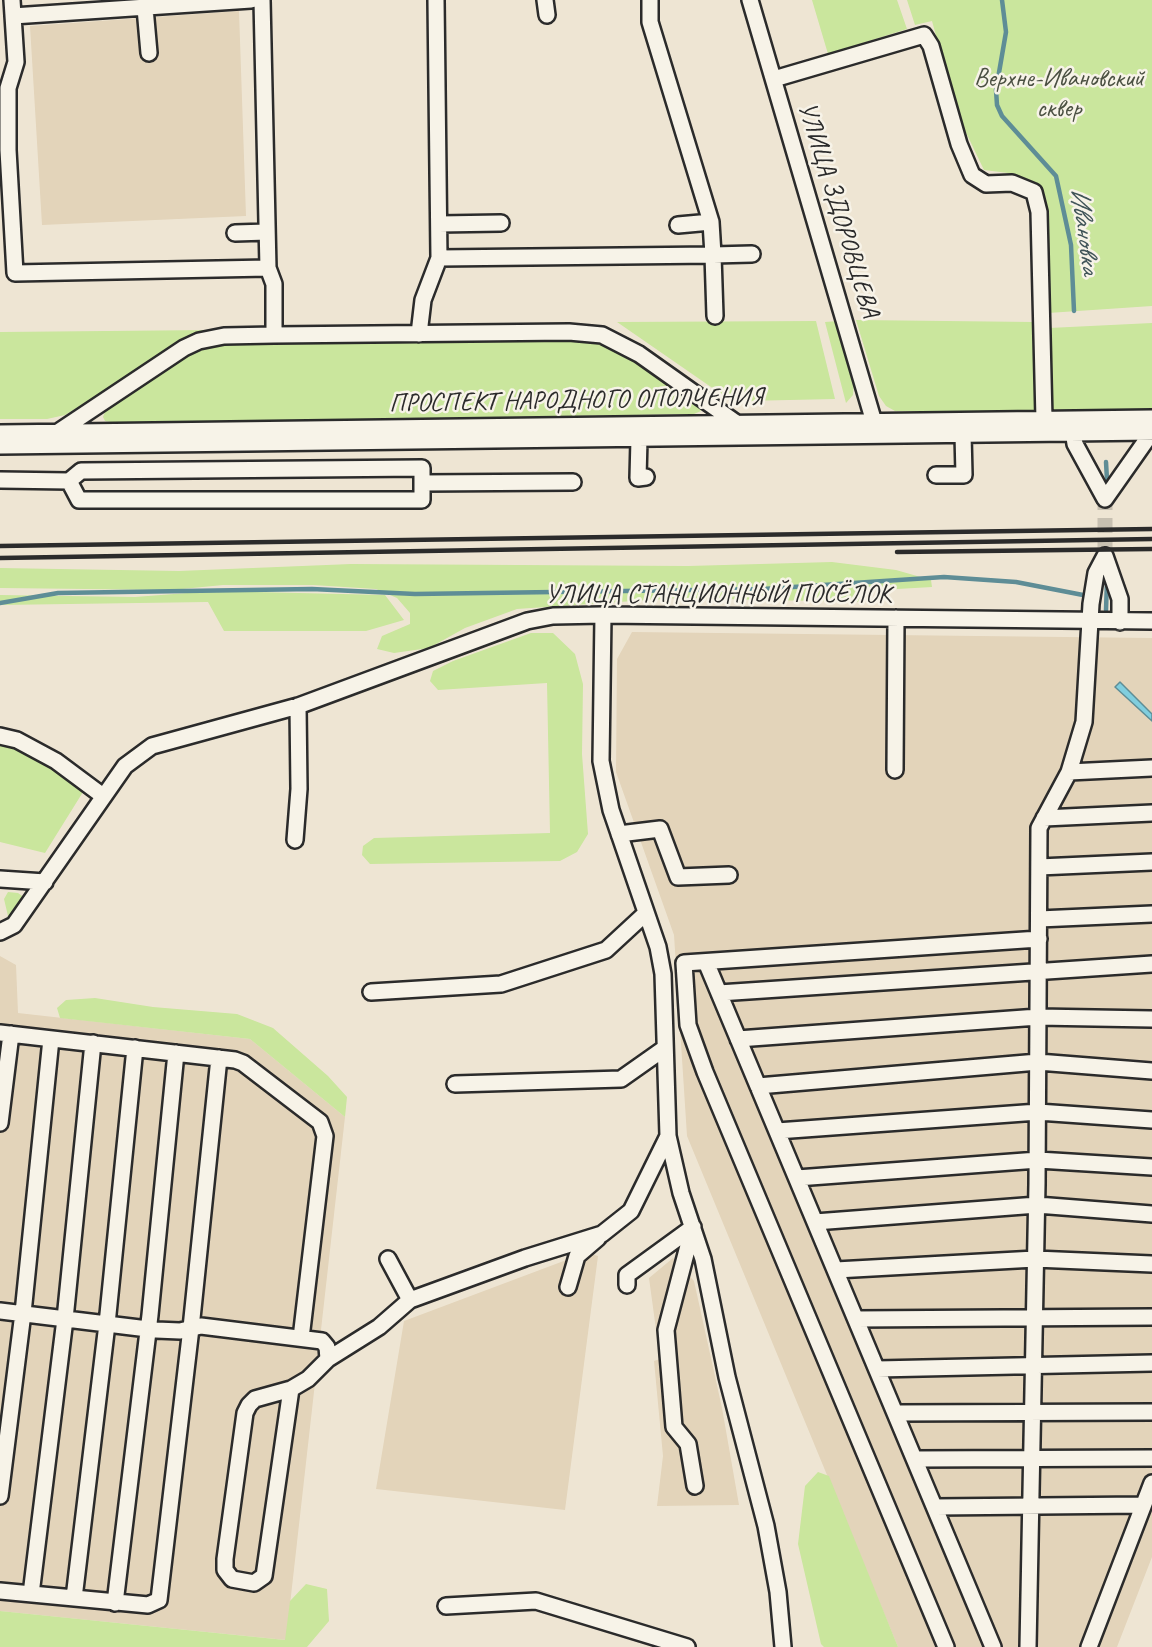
<!DOCTYPE html>
<html>
<head>
<meta charset="utf-8">
<style>
  body { margin:0 }
  canvas { display:block; background:#eee5d3 }
</style>
</head>
<body>
<canvas width="1152" height="1647"></canvas>
<script>
const c = document.querySelector('canvas').getContext('2d');
c.lineJoin = 'round';
function fillPath(path, color) { c.fillStyle = color; c.fill(path, 'evenodd'); }
const poly = rows => new Path2D(rows.map(r => 'M' + r).join(''));
function trace(path, color, width, dash) { c.strokeStyle = color; c.lineWidth = width; c.lineCap = dash ? 'butt' : 'round'; c.setLineDash(dash || []); c.stroke(path); }
function write(font, color, halo, rows, align = 'center') {
  c.font = font + ' Caveat,sans-serif'; c.lineWidth = 5; c.setLineDash([]); c.textBaseline = 'middle'; c.strokeStyle = halo; c.fillStyle = color; for (const [text, x, y, turn = 0] of rows) {
    c.save(); c.translate(x, y); c.rotate((+turn || 0) * Math.PI / 180); c.textAlign = isNaN(turn) ? turn : align; if (halo) c.strokeText(text, 0, 0); c.fillText(text, 0, 0); c.restore();
  }
}
fillPath(poly([
  [239,11,246,216,42,225,30,26],
  [632,632,1152,638,1152,1557,1117,1647,898,1647,687,1136,674,935,616,772,617,659],
  [0,956,16,965,18,1013,250,1039,345,1117,286,1640,0,1611],
  [591,1254,598,1256,565,1510,376,1489,404,1321,577,1256],
  [673,1258,694,1281,722,1408,739,1505,657,1506,663,1456,654,1361,660,1359,649,1278]
]), '#e3d4ba');
fillPath(poly([
  [812,0,897,0,907,29,828,54],
  [907,0,1152,0,1152,306,1048,313,1044,201,1035,184,1008,173,984,170,958,116,932,21,915,25],
  [856,320,1034,322,1036,411,895,411,886,406,879,396],
  [816,321,835,399,744,401,724,396,617,322],
  [838,321,854,381,853,395,846,403,825,322],
  [1152,323,1152,409,1049,410,1049,328],
  [212,330,188,340,65,415,47,419,0,419,0,332],
  [565,339,606,344,629,357,697,404,701,411,694,414,116,423,105,421,103,417,106,409,187,355,214,345],
  [832,562,896,570,931,580,932,587,862,591,862,602,677,598,517,609,465,628,429,648,394,653,377,649,382,636,410,624,410,613,397,598,376,589,313,585,223,585,172,590,0,588,0,568,179,571,351,564,688,566],
  [213,591,385,595,404,620,366,631,224,631,208,602,0,605,0,595,135,597],
  [531,633,553,633,575,654,583,684,582,754,588,834,577,852,560,861,370,864,362,855,363,846,374,838,550,833,547,683,438,690,430,681,433,671,453,661],
  [0,744,13,746,68,777,83,792,45,853,0,842],
  [8,892,18,893,25,898,11,916,8,916,4,899],
  [95,998,153,1007,237,1014,273,1028,328,1076,347,1097,345,1117,250,1039,60,1018,57,1008,66,1000],
  [818,1472,829,1476,898,1647,824,1647,821,1644,798,1544,805,1486],
  [306,1584,327,1589,329,1621,307,1647,0,1647,0,1611,285,1640,290,1601]
]), '#cae69d');
const water = poly([
  [1120,682,1152,714,1152,721,1115,687,1120,682]
]);
fillPath(water, '#80cede');
trace(water, '#5e8d96', 1.5);
trace(poly([
  [1002,0,1006,32,996,90,997,105,1002,116,1056,176,1071,245,1074,311],
  [1106,462,1107,480],
  [0,603,58,593,312,589,415,594,763,589,944,577,1016,582,1083,595],
  [1106,610,1107,580]
]), '#5e8d96', 4.5);
trace(poly([
  [1105,556,1105,499]
]), '#c7c0b1', 15, [15, 8]);
const minor = poly([
  [12,0,16,62,8,88,8,150,15,273,268,268],
  [262,0,268,268,274,284,274,335],
  [545,0,547,15],
  [750,0,876,429],
  [145,8,149,53],
  [13,16,251,0],
  [774,79,924,35,931,46,959,144,972,175,986,184,1012,183,1034,192,1039,212,1044,419],
  [439,224,501,223],
  [678,225,711,222],
  [235,233,267,232],
  [439,258,713,255,711,222,650,22,650,0],
  [715,316,713,255,752,254],
  [419,334,423,300,439,258,436,0],
  [1072,424,1075,444,1105,499,1152,432,1152,427],
  [58,432,184,348,199,341,224,336,274,335,569,332,602,335,639,354,735,422],
  [0,433,1152,418],
  [639,439,638,478,646,477],
  [0,446,1152,432],
  [936,475,964,475,963,434],
  [0,480,69,481,81,471,422,468,422,500,79,500,69,481],
  [422,483,573,482],
  [1105,556,1120,599,1120,622],
  [603,615,601,761,611,810,658,947,663,974,668,1136,681,1193,703,1259,727,1377,766,1526,778,1592,783,1647],
  [0,736,17,740,56,761,103,796],
  [895,770,896,618],
  [1069,772,1152,768],
  [1044,818,1152,813],
  [619,834,660,829,678,877,729,875],
  [295,840,299,789,298,706],
  [1039,867,1152,862],
  [0,879,45,882],
  [1039,919,1152,914],
  [0,932,14,925,125,766,152,746,298,706,527,621,553,616,603,615,1152,621],
  [706,962,993,1647],
  [371,992,501,984,606,950,646,913],
  [719,993,1152,964],
  [0,1033,235,1060,243,1063,320,1122,325,1136,301,1338],
  [738,1039,1038,1017,1152,1019],
  [455,1084,621,1079,665,1048],
  [758,1086,1038,1062,1152,1071],
  [0,1123,11,1034],
  [777,1131,1038,1112,1152,1120],
  [797,1178,1038,1160,1152,1167],
  [815,1222,1037,1205,1152,1214],
  [693,1227,666,1330,674,1427,688,1444,695,1486],
  [388,1259,410,1300,525,1258,602,1234,631,1211,668,1136],
  [836,1270,1035,1259,1152,1264],
  [627,1285,627,1275,693,1227],
  [568,1287,577,1256,598,1238],
  [0,1311,156,1330,180,1331,201,1326,322,1341,327,1347,328,1359],
  [856,1319,1152,1317],
  [877,1369,1152,1363],
  [291,1389,264,1576,254,1583,232,1579,225,1570,225,1559,245,1413,249,1405,255,1399,291,1389,308,1379,328,1359,379,1327,410,1300],
  [896,1413,1152,1412],
  [915,1459,1152,1458],
  [0,1496,23,1313,51,1039],
  [935,1507,1143,1505],
  [0,1591,148,1605,159,1600,191,1328,219,1058],
  [31,1594,65,1319,93,1043],
  [74,1598,107,1324,135,1048],
  [115,1603,150,1315,176,1053],
  [446,1606,536,1601,687,1647],
  [946,1647,705,1072,688,1025,684,963,1039,939],
  [1028,1647,1037,1184,1039,828,1069,772,1084,722,1091,604,1096,573,1105,556],
  [1089,1647,1152,1483]
]);
trace(minor, '#2b2b2b', 20);
trace(minor, '#f7f3e8', 15);
trace(poly([
  [0,546,1152,529],
  [897,552,1152,549],
  [0,558,1152,539]
]), '#2b2b2b', 4.5);
write('26px', '#4b5042', '#f7f3e8', [
  ["Верхне-Ивановский",1059,79],
  ["сквер",1059,109]
]);
write('26px', '#2b2b2b', '#f7f3e8', [
  ["УЛИЦА ЗДОРОВЦЕВА",838,210,73],
  ["ПРОСПЕКТ НАРОДНОГО ОПОЛЧЕНИЯ",576,401,-1],
  ["УЛИЦА СТАНЦИОННЫЙ ПОСЁЛОК",718,595]
]);
write('italic 27px', '#405458', '#f7f3e8', [
  ["Ивановка",1084,231,82]
]);
</script>
</body>
</html>
